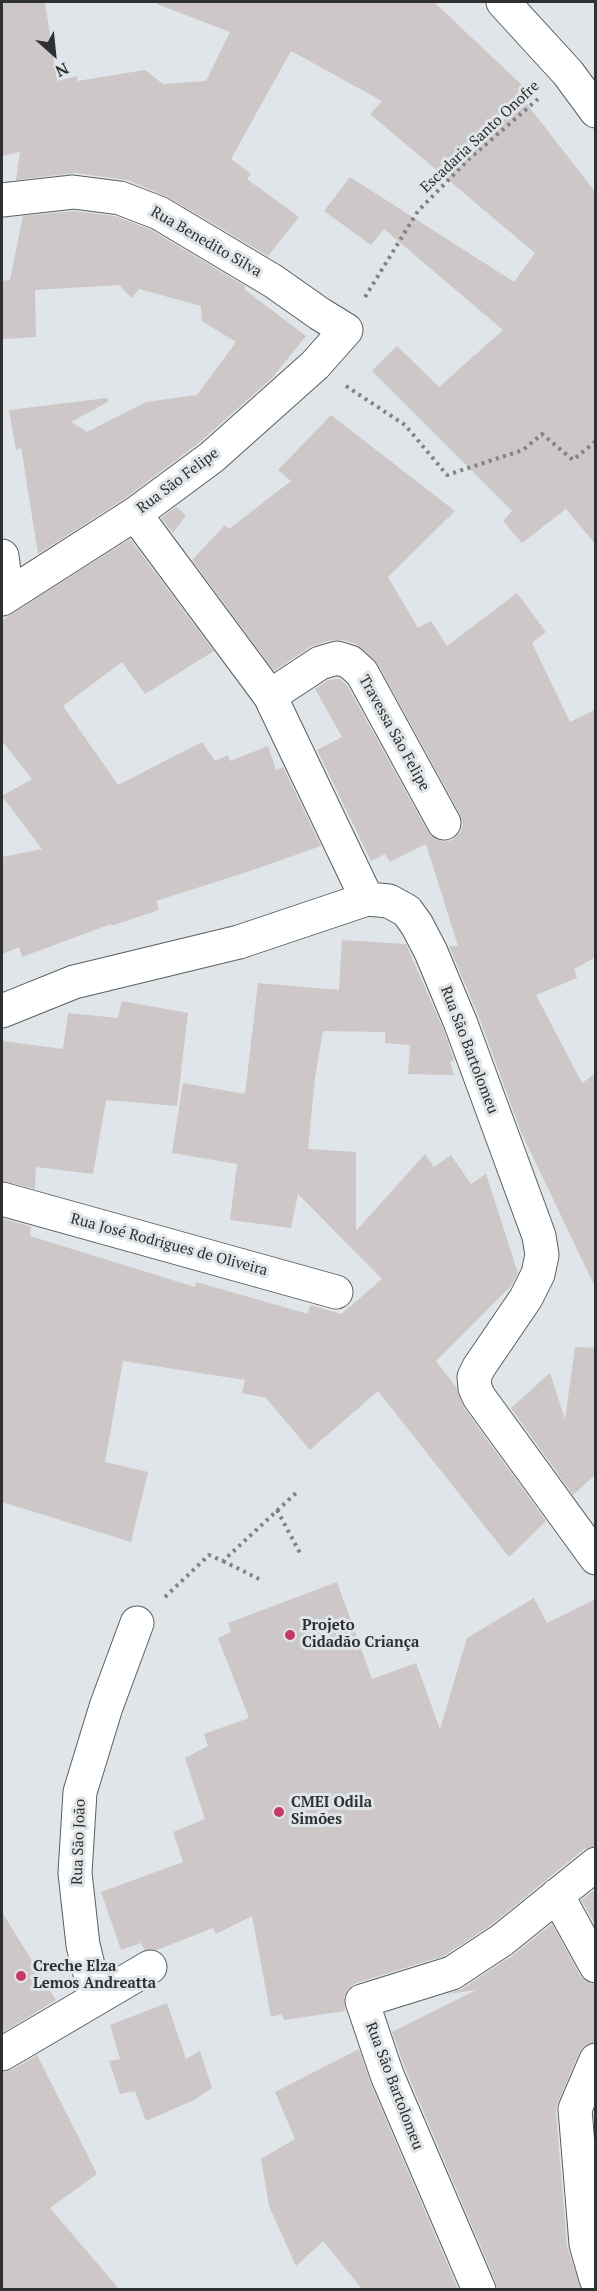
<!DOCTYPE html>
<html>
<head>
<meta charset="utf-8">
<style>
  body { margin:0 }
  #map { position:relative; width:597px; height:2291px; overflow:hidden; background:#dfe5e8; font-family:"PT Serif",serif }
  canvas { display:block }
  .frame { position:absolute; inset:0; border:3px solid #2e3031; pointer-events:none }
  .north { position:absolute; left:24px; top:24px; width:60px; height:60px; -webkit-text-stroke:4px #dfe5e8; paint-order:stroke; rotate:153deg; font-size:16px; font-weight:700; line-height:24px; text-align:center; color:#2e3031 }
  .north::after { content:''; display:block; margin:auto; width:21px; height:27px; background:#2e3031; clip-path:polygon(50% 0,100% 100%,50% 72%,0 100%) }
</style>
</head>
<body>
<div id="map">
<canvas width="597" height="2291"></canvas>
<div class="frame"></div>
<div class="north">N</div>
</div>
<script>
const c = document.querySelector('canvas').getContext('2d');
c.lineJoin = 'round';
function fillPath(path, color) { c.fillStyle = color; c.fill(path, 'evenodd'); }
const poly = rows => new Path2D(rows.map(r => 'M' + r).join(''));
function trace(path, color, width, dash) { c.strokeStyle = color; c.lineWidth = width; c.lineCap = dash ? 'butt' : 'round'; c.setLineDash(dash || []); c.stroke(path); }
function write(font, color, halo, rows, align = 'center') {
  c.font = font + ' "PT Serif",serif'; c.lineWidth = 6; c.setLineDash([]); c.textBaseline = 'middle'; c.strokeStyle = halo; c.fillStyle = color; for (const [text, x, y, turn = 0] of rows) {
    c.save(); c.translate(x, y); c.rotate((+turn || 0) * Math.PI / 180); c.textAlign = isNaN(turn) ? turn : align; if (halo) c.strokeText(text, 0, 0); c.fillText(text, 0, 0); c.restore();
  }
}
fillPath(poly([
  [2,2,45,2,57,81,77,76,77,81,145,70,163,84,206,81,230,32,157,4,157,2,434,2,526,89,520,95,596,193,596,545,566,509,522,543,503,521,512,511,372,371,397,346,439,387,503,330,384,229,371,245,324,211,350,177,514,282,535,253,370,114,382,101,291,51,231,159,251,174,247,179,299,217,268,256,168,197,127,180,75,173,16,180,20,152,2,156],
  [73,211,115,216,151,230,245,286,244,289,306,336,272,378,200,442,124,499,38,554,21,447,16,450,9,410,107,398,108,402,71,422,87,432,146,402,197,395,236,342,202,321,201,306,139,289,132,298,119,285,35,290,36,337,2,339,2,281,10,280,23,216],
  [331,415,455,511,388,577,418,628,431,621,447,646,517,593,546,632,532,643,570,722,596,709,596,957,574,969,577,978,536,995,582,1083,596,1073,596,1289,521,1132,479,1017,449,946,458,946,426,844,390,862,385,854,371,861,317,750,342,737,315,689,328,680,340,679,347,685,428,832,435,839,444,842,452,840,460,833,463,824,460,814,378,664,356,644,343,640,332,640,310,647,274,671,192,560,225,525,229,529,291,481,278,470],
  [176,507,186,515,173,533,161,518],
  [130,539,214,651,145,694,122,662,63,706,118,785,202,742,215,761,228,755,230,761,268,746,276,770,283,767,321,846,250,871,156,901,159,910,111,926,111,924,22,957,19,947,2,954,2,857,42,849,2,796,32,779,2,741,2,620],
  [342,940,406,944,444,1031,454,1060,450,1062,454,1075,408,1074,410,1045,385,1043,385,1032,323,1031,315,1078,308,1149,356,1152,356,1231,425,1154,434,1167,451,1155,471,1184,486,1174,518,1273,511,1286,436,1361,456,1387,464,1408,546,1521,509,1557,378,1391,310,1450,266,1398,242,1393,245,1380,123,1361,105,1462,148,1472,131,1542,2,1502,2,1218,31,1227,30,1236,195,1287,196,1282,308,1314,310,1305,341,1314,382,1279,298,1194,291,1228,230,1220,237,1164,172,1153,183,1083,245,1094,258,983,339,990],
  [122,1001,188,1013,177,1106,106,1100,93,1174,36,1167,35,1189,2,1181,2,1041,63,1049,68,1013,118,1018],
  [575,1347,596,1348,596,1474,573,1495,511,1408,550,1373,565,1419],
  [337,1582,372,1679,416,1663,440,1729,467,1638,534,1598,547,1623,596,1599,596,1846,584,1849,491,1925,444,1956,356,1983,348,1989,344,1997,345,2011,284,2020,282,2014,271,2017,252,1916,216,1934,213,1928,157,1950,145,1950,141,1943,121,1950,101,1892,183,1862,173,1832,205,1819,185,1758,208,1746,204,1734,249,1718,218,1638,231,1632,228,1623],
  [596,1889,596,1926,581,1900],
  [2,1912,56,2000,2,2033],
  [552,1924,580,1976,587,1982,596,1985,596,2042,585,2045,579,2053,558,2102,556,2111,567,2246,581,2289,497,2289,496,2283,405,2068,392,2032,476,1990,447,1994,462,1989,512,1956],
  [167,2003,186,2059,200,2051,212,2088,194,2100,146,2121,135,2091,120,2094,109,2061,120,2059,110,2025],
  [359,2049,370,2082,458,2289,362,2289,323,2241,296,2266,269,2206,261,2159,295,2139,275,2092],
  [37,2055,97,2174,50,2208,119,2289,2,2289,2,2073,12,2070]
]), '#cdc7c8');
const minor = poly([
  [2,200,73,192,120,198,159,213,273,281,320,314,346,330,315,365,212,457,135,514,2,599],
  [135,514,270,696,367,899],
  [2,556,7,595],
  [270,696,320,663,337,658,350,662,362,673,444,823],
  [2,1011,74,982,239,942,367,899,389,901,407,911,417,925,431,952,461,1024,539,1236,542,1255,538,1274,526,1298,479,1367,474,1377,475,1388,479,1397,596,1558],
  [2,1199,336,1292],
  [557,1895,596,1966],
  [96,1998,83,1945,75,1873,80,1792,106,1707,137,1623],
  [2,2054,150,1967],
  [596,2060,575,2109,586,2244,596,2279],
  [479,2290,387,2075,362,2001,452,1973,502,1940,596,1864]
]);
const major = poly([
  [503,2,568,73,596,111]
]);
trace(minor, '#5a5f61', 35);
trace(major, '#5a5f61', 35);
trace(poly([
  [365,297,418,211,468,160,538,99],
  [346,386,405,425,447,475,523,450,542,434,573,460,596,441],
  [277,1510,300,1553],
  [223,1561,259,1579],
  [165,1597,209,1555,223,1561,296,1493]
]), '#7f8385', 4, [3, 4.5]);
trace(minor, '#fff', 33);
trace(major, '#fff', 33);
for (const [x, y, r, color] of [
  [290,1635,6,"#c53869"],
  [279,1812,6,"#c53869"],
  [21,1976,6,"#c53869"]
]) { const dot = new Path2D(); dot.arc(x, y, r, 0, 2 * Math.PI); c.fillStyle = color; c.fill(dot); trace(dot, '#dfe5e8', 2); }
write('15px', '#2e3031', '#dfe5e8', [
  ["Escadaria Santo Onofre",480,137,-43],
  ["Rua Benedito Silva",206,242,30],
  ["Rua São Felipe",178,481,-37],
  ["Travessa São Felipe",394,733,61],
  ["Rua São Bartolomeu",469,1050,69],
  ["Rua José Rodrigues de Oliveira",169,1245,15],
  ["Rua São João",79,1842,-88],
  ["Rua São Bartolomeu",394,2086,69]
]);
write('bold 15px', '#2e3031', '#dfe5e8', [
  ["Projeto",302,1626],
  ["Cidadão Criança",302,1643],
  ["CMEI Odila",291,1803],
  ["Simões",291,1820],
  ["Creche Elza",33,1967],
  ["Lemos Andreatta",33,1984]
], 'left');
</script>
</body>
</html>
